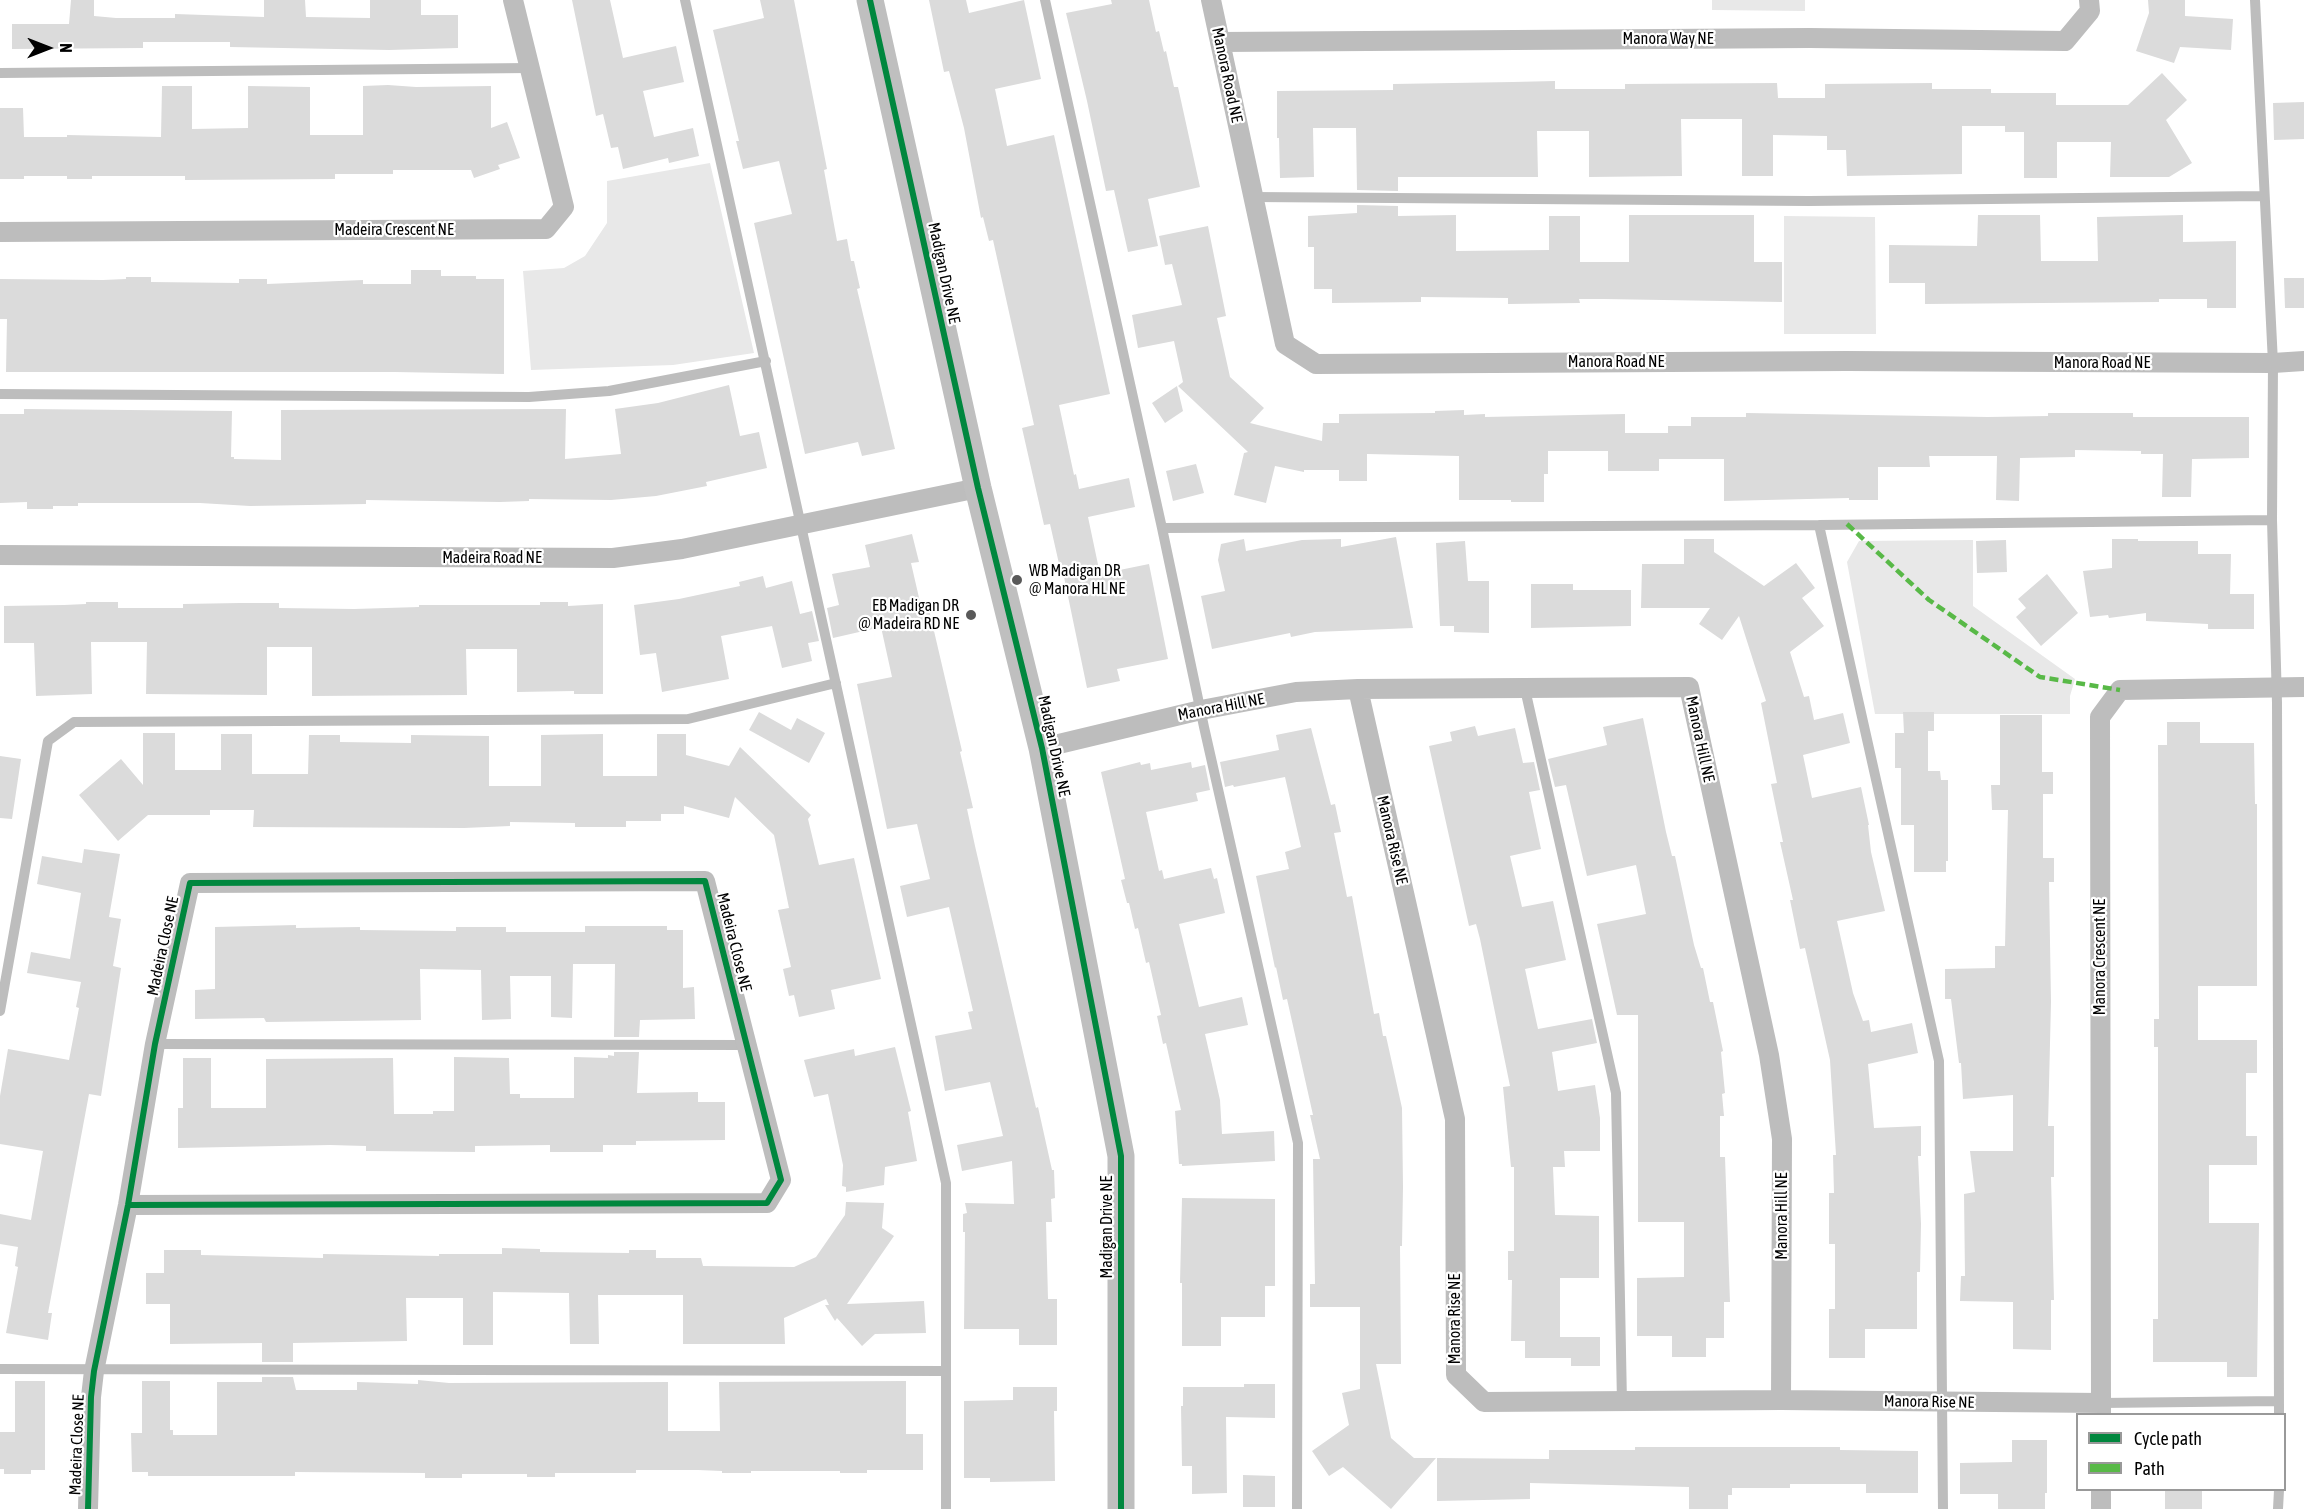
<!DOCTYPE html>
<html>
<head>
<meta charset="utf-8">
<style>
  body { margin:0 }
  #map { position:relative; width:2304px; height:1509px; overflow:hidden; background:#fff; font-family:"Asap Condensed",sans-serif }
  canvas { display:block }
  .legend { position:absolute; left:2076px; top:1413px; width:210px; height:78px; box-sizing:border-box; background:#fff; border:2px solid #999; margin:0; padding:8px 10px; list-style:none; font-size:18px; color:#000 }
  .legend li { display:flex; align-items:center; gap:12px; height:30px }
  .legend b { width:30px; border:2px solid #999 }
  .north { position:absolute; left:18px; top:18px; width:60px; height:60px; -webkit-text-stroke:4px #fff; paint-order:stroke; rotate:90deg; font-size:16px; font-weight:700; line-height:24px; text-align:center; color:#000 }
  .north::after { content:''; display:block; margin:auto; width:21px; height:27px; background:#000; clip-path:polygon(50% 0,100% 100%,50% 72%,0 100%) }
</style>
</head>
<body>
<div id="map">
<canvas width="2304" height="1509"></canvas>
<ul class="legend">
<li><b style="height:8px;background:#00873e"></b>Cycle path</li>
<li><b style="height:8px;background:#58b947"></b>Path</li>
</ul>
<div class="north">N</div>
</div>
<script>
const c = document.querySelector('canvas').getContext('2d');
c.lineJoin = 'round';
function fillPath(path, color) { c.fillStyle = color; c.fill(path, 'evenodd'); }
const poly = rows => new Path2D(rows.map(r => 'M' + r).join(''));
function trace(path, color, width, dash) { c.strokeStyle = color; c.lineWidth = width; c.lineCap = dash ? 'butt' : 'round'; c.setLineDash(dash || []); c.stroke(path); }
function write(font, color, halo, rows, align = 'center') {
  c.font = font + ' "Asap Condensed",sans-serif'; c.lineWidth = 4.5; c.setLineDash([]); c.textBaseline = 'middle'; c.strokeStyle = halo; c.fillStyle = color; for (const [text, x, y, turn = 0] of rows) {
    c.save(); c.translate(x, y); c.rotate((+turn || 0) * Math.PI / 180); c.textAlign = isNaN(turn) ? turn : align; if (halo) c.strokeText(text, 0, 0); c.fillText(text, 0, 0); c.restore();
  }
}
fillPath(poly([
  [1712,0,1805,0,1805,11,1712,10],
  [710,163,754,353,673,365,531,370,523,271,564,268,585,256,607,223,607,181],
  [1784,216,1875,217,1876,334,1784,334],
  [1973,540,1973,606,2075,679,2070,696,2070,714,1875,714,1847,562,1859,541]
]), '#e8e8e8');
fillPath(poly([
  [71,0,94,0,94,16,116,18,175,18,175,14,264,17,264,0,305,0,306,17,370,18,370,0,421,0,421,15,458,15,458,48,389,50,230,47,230,42,143,42,143,48,12,49,12,24,69,24],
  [572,0,610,0,623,58,676,46,684,82,643,91,654,137,693,128,699,156,669,163,668,158,623,169,618,147,611,148,603,114,596,116],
  [760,0,794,0,827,169,824,170,837,241,847,239,851,261,854,261,860,288,857,289,895,449,862,456,858,442,805,454,754,223,792,214,779,161,743,169,736,141,739,141,713,30,764,18],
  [929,0,966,0,969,13,1024,0,1041,79,995,89,1007,146,1054,135,1110,394,1059,405,1074,475,1076,474,1079,489,1129,478,1135,507,1088,517,1100,574,1149,564,1168,659,1117,669,1120,681,1087,688,1064,577,1062,577,1050,524,1044,525,1022,428,1034,425,993,240,989,241,983,217,981,218,964,128,949,71,944,72],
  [1111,0,1149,0,1156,32,1159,31,1164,52,1166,51,1174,87,1178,87,1200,187,1148,199,1158,246,1128,252,1114,190,1106,191,1087,101,1066,13,1112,4],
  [2148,0,2185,0,2185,16,2233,19,2231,50,2180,47,2174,63,2136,51,2149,13],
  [2162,73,2187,100,2166,120,2192,163,2169,177,2110,177,2111,142,2057,142,2057,178,2024,178,2024,132,2005,132,2005,126,1962,126,1962,174,1847,176,1846,150,1827,150,1827,136,1773,135,1773,176,1742,176,1742,119,1681,119,1682,176,1589,177,1589,131,1537,131,1538,177,1398,177,1398,191,1357,190,1356,128,1313,128,1314,177,1280,178,1279,138,1277,138,1277,91,1393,90,1393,84,1513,82,1555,81,1555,89,1625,89,1625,84,1777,83,1778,98,1825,98,1825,84,1932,83,1932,89,1991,89,1991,93,2056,93,2056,105,2128,105],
  [388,85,416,87,491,86,491,128,507,122,520,158,498,165,500,169,474,178,471,170,393,170,393,174,335,174,335,179,185,180,185,176,92,176,92,179,67,179,67,176,24,176,24,179,0,179,0,108,23,108,24,137,67,137,67,135,161,137,162,86,192,86,192,129,248,128,248,86,310,87,310,135,363,135,363,86],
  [2304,102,2304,139,2274,140,2273,103],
  [1357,205,1398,206,1398,216,1456,215,1456,251,1549,250,1549,216,1580,216,1580,262,1629,262,1629,215,1754,215,1754,262,1782,262,1782,302,1604,299,1579,299,1580,303,1508,304,1508,298,1421,297,1421,302,1332,303,1332,289,1314,289,1314,247,1308,247,1308,216,1357,213],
  [1978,215,2040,215,2041,261,2098,261,2097,217,2183,215,2183,242,2236,241,2236,308,2207,308,2207,299,2159,299,2159,302,1925,304,1925,283,1889,283,1889,245,1977,246],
  [1208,226,1226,316,1217,318,1230,377,1264,408,1250,423,1322,441,1323,423,1339,423,1339,414,1435,413,1435,411,1464,410,1464,415,1485,414,1485,417,1625,414,1625,433,1668,433,1668,426,1691,426,1691,417,1746,417,1746,413,1988,417,2048,416,2048,413,2133,413,2133,417,2249,417,2249,458,2192,459,2191,497,2162,497,2163,454,2141,454,2141,451,2075,450,2075,457,2020,458,2019,501,1996,500,1997,456,1929,456,1930,467,1878,467,1878,500,1849,500,1849,498,1724,501,1724,459,1659,459,1659,471,1608,471,1608,451,1548,451,1548,474,1544,474,1544,502,1511,502,1511,500,1459,500,1459,456,1367,454,1367,481,1339,481,1339,470,1304,470,1304,472,1275,466,1266,503,1234,495,1244,453,1248,452,1178,386,1183,382,1174,341,1138,348,1132,315,1182,305,1172,264,1165,265,1159,236],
  [411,270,441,270,441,276,476,276,476,279,504,279,504,374,395,372,6,372,7,319,0,319,0,279,103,280,126,279,126,277,151,277,151,282,239,283,239,279,267,279,267,284,363,280,363,284,411,284],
  [2284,278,2304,278,2304,308,2285,308],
  [729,385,740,436,759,432,767,468,706,482,707,486,656,496,611,500,529,499,529,501,500,502,366,500,366,504,250,506,200,503,78,503,78,506,53,506,53,509,27,509,27,502,0,503,0,414,24,414,24,409,232,411,231,457,234,457,234,459,281,460,281,410,566,409,565,459,621,454,615,409,658,403],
  [1177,386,1183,411,1165,423,1152,403],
  [1196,464,1204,493,1173,501,1166,471],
  [912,534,919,562,911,563,920,602,927,601,962,751,960,752,973,808,967,809,975,846,1036,1108,1038,1107,1052,1170,1054,1170,1055,1198,1051,1199,1052,1222,1046,1222,1048,1299,1057,1299,1057,1345,1019,1345,1019,1329,964,1329,965,1232,963,1232,963,1214,967,1213,965,1203,1014,1204,1012,1161,962,1171,957,1145,1003,1136,990,1082,945,1091,935,1036,972,1029,968,1012,973,1011,949,907,907,917,900,886,930,879,917,824,887,829,857,684,892,677,881,627,833,638,827,608,839,605,832,574,870,567,865,545],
  [1396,537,1413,628,1315,632,1291,637,1290,633,1212,649,1201,596,1225,591,1218,560,1221,544,1244,539,1246,551,1302,540,1341,539,1341,547],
  [1684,539,1714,539,1714,552,1764,586,1796,563,1815,588,1802,598,1824,626,1790,652,1804,697,1809,696,1814,720,1843,713,1850,743,1803,755,1812,798,1861,787,1869,825,1868,825,1871,852,1885,911,1837,921,1853,993,1863,1021,1869,1020,1871,1032,1912,1023,1918,1053,1868,1064,1874,1128,1921,1126,1921,1156,1918,1156,1921,1224,1920,1272,1917,1272,1917,1329,1865,1329,1865,1358,1829,1358,1829,1309,1835,1309,1835,1244,1829,1244,1829,1193,1834,1193,1833,1155,1836,1155,1830,1060,1805,948,1800,949,1790,900,1793,900,1780,842,1783,842,1771,784,1777,783,1761,703,1766,701,1739,616,1722,640,1699,624,1710,608,1641,608,1642,564,1684,564],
  [2112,539,2138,539,2138,541,2198,541,2198,554,2231,554,2230,594,2254,594,2254,629,2208,629,2208,624,2146,621,2146,613,2109,618,2108,615,2090,617,2083,571,2112,568],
  [2006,540,2007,572,1977,573,1976,541],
  [1465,541,1468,581,1489,581,1489,633,1454,632,1454,626,1440,626,1436,543],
  [2047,574,2078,613,2041,646,2016,617,2026,608,2018,599],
  [763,576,766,588,792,581,800,614,812,611,819,641,808,643,812,661,782,668,772,626,721,636,729,679,662,692,656,653,640,655,634,605,679,599,740,586,739,582],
  [1531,584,1573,584,1573,590,1631,590,1631,626,1531,628],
  [86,602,118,602,118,608,183,608,183,604,240,603,279,603,279,608,354,609,419,607,419,605,540,605,540,602,568,602,568,606,603,604,603,694,574,694,574,691,517,692,517,649,466,649,467,695,312,696,312,647,267,647,267,695,146,694,147,642,91,642,92,694,36,696,34,643,4,643,4,606,64,605,86,604],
  [759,712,791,730,797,718,825,733,809,763,749,730],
  [1903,712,1934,712,1934,731,1928,731,1928,771,1940,771,1941,780,1948,780,1948,861,1946,861,1946,872,1914,872,1914,825,1901,825,1901,768,1895,768,1895,733,1904,733],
  [2000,715,2042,715,2042,772,2053,772,2053,794,2043,794,2043,858,2054,858,2054,882,2049,882,2051,1002,2048,1126,2054,1126,2054,1177,2051,1177,2054,1300,2051,1300,2051,1350,2013,1349,2013,1302,1960,1301,1961,1276,1965,1276,1964,1194,1975,1192,1970,1151,2013,1151,2013,1095,1963,1099,1961,1063,1959,1063,1951,999,1945,999,1945,969,1995,968,1995,946,2005,946,2008,810,1992,810,1991,785,2000,785],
  [1643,718,1666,832,1672,856,1675,856,1694,945,1701,968,1703,968,1710,1002,1713,1002,1723,1051,1721,1052,1725,1093,1722,1094,1724,1116,1720,1116,1720,1157,1725,1157,1730,1302,1724,1302,1724,1338,1706,1338,1706,1357,1672,1357,1672,1336,1637,1336,1637,1278,1684,1277,1684,1222,1638,1222,1638,1015,1617,1015,1597,924,1646,914,1636,865,1587,876,1566,785,1555,787,1548,759,1607,745,1603,727],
  [2167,722,2200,722,2200,743,2254,743,2255,804,2257,804,2257,986,2198,986,2198,1040,2257,1040,2257,1073,2246,1073,2246,1136,2257,1136,2257,1165,2209,1165,2209,1223,2259,1223,2257,1377,2227,1377,2227,1362,2153,1362,2153,1319,2158,1319,2158,1047,2154,1047,2154,1019,2159,1019,2158,745,2167,745],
  [1475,726,1478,736,1515,728,1523,763,1534,762,1540,790,1529,792,1541,849,1510,856,1522,907,1553,901,1566,960,1525,969,1538,1029,1592,1019,1597,1043,1552,1052,1558,1091,1595,1085,1600,1118,1600,1151,1564,1151,1565,1167,1553,1167,1555,1215,1599,1216,1599,1278,1560,1278,1560,1337,1600,1337,1600,1366,1571,1366,1571,1358,1525,1358,1525,1341,1511,1341,1512,1280,1508,1280,1508,1251,1514,1251,1514,1167,1511,1167,1503,1087,1510,1086,1480,939,1476,924,1469,926,1429,746,1452,741,1450,732],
  [1311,728,1331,805,1335,804,1341,832,1334,833,1347,897,1352,896,1374,1014,1379,1013,1383,1036,1386,1036,1402,1108,1403,1187,1402,1246,1400,1246,1401,1364,1376,1364,1391,1438,1414,1458,1436,1458,1391,1509,1343,1467,1329,1476,1312,1451,1349,1425,1342,1393,1360,1389,1360,1307,1310,1307,1310,1284,1315,1284,1313,1159,1320,1159,1310,1115,1313,1115,1287,999,1283,1000,1276,967,1275,968,1256,876,1289,869,1285,852,1301,847,1285,777,1234,787,1233,785,1225,787,1220,762,1279,750,1276,735],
  [143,733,175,733,175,770,221,770,221,734,252,734,252,774,308,774,309,735,340,735,340,742,411,743,411,735,489,736,489,786,541,786,541,735,603,734,603,776,657,776,657,734,686,734,686,755,729,766,740,747,811,815,808,819,819,865,854,858,881,979,831,990,835,1009,799,1017,794,995,789,996,783,969,791,967,778,910,789,908,774,835,735,797,729,818,684,806,684,814,661,814,661,821,626,821,626,827,575,827,575,823,510,822,510,826,464,828,253,827,254,810,210,810,210,815,148,815,118,841,79,795,121,759,143,785],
  [0,756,21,759,12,819,0,818],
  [1140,762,1141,765,1150,763,1151,770,1191,762,1192,768,1205,765,1210,790,1196,793,1198,801,1146,812,1159,871,1162,870,1164,879,1211,868,1214,879,1217,878,1225,913,1179,924,1199,1007,1242,997,1248,1025,1205,1034,1220,1100,1222,1134,1274,1131,1275,1161,1182,1166,1182,1164,1179,1164,1175,1111,1181,1110,1166,1043,1163,1044,1157,1016,1161,1015,1149,962,1146,963,1138,928,1135,929,1129,903,1127,903,1121,880,1125,879,1101,772],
  [84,849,120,854,109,917,121,919,113,966,121,968,101,1096,89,1094,48,1313,52,1313,48,1340,6,1333,18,1267,15,1266,18,1247,0,1244,0,1214,31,1220,43,1151,0,1144,0,1096,8,1049,69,1060,79,1008,76,1007,81,982,27,973,31,952,70,959,81,893,37,884,42,856,82,863],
  [296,925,296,928,360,927,360,930,456,931,456,927,506,927,506,932,585,932,585,926,667,926,667,930,683,930,683,988,694,987,695,1019,640,1020,639,1037,614,1037,615,964,573,964,572,1018,551,1017,551,976,510,976,511,1019,482,1020,481,970,420,969,421,1020,266,1022,264,1018,195,1019,195,990,215,989,215,927],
  [895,1047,911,1111,908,1112,917,1161,885,1167,884,1185,846,1192,846,1187,842,1186,843,1165,828,1094,814,1097,804,1060,854,1049,855,1056],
  [614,1052,639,1052,637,1093,698,1092,698,1102,725,1102,725,1140,636,1141,636,1145,603,1145,603,1152,550,1152,550,1145,475,1146,475,1152,366,1151,366,1146,330,1145,178,1148,178,1108,183,1108,183,1058,211,1058,211,1108,266,1108,266,1059,393,1058,394,1114,433,1114,433,1111,454,1111,454,1057,509,1058,510,1094,520,1094,520,1098,574,1098,574,1057,608,1058,608,1055,614,1056],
  [1182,1198,1275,1199,1275,1286,1265,1286,1265,1317,1221,1317,1221,1346,1182,1346,1182,1283,1180,1283],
  [846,1202,884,1203,882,1228,894,1236,847,1304,924,1301,926,1333,875,1334,862,1346,837,1318,835,1321,825,1305,829,1305,826,1299,784,1318,785,1344,683,1344,683,1295,598,1295,599,1344,570,1344,569,1293,493,1292,493,1345,463,1345,463,1298,406,1298,407,1341,293,1343,293,1362,262,1362,262,1343,170,1344,170,1304,146,1304,146,1273,164,1273,164,1250,201,1250,201,1255,323,1258,323,1254,439,1256,439,1254,502,1254,502,1248,540,1249,540,1252,629,1253,629,1250,656,1250,656,1258,701,1258,703,1266,794,1267,816,1257,845,1215],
  [262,1377,293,1377,296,1390,357,1390,357,1382,418,1384,418,1380,449,1383,668,1382,668,1431,720,1431,719,1382,906,1381,906,1434,923,1434,923,1470,867,1470,867,1473,840,1473,840,1471,751,1471,751,1473,722,1473,722,1471,698,1470,636,1470,636,1473,555,1473,555,1477,527,1477,527,1474,462,1474,462,1478,425,1478,425,1473,295,1472,295,1476,148,1476,148,1472,132,1472,131,1433,142,1433,142,1381,170,1381,170,1430,173,1430,173,1435,217,1435,217,1382,262,1382],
  [15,1381,45,1381,45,1470,31,1470,31,1474,4,1474,4,1469,0,1469,0,1432,15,1432],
  [1244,1384,1275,1384,1275,1418,1226,1417,1227,1493,1192,1494,1192,1466,1182,1466,1181,1406,1183,1406,1183,1387,1244,1387],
  [1013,1387,1057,1387,1057,1411,1054,1411,1055,1481,990,1482,990,1478,964,1478,964,1401,1013,1400],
  [2012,1440,2047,1440,2047,1493,2045,1493,2045,1509,1998,1509,1998,1494,1960,1494,1960,1463,2012,1462],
  [1635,1447,1840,1447,1840,1450,1918,1451,1918,1493,1866,1493,1866,1484,1790,1484,1790,1488,1732,1488,1732,1495,1728,1495,1728,1509,1689,1509,1689,1487,1530,1483,1530,1499,1437,1501,1437,1458,1549,1459,1549,1450,1635,1450],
  [1243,1475,1275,1476,1275,1507,1243,1507],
  [2165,1490,2202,1490,2202,1509,2165,1509]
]), '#dbdbdb');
trace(poly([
  [685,0,946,1183,946,1509],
  [1045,0,1162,528],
  [2255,0,2273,363,2272,520,2277,703,2279,1414],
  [0,73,530,68],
  [1253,197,1809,201,2263,196],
  [0,394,529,397,609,391,766,361],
  [1819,525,2272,520],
  [1525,689,1616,1093,1622,1403],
  [0,1011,48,741,74,722,688,719,836,683],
  [155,1044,747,1045],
  [0,1369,946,1371],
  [2101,1403,2279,1401],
  [1297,1509,1298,1143,1204,727,1162,528,1819,525,1939,1061,1943,1509],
  [2278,1509,2279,1490]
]), '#bdbdbd', 10);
trace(poly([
  [1211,0,1285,344,1316,364,1846,361,2273,363,2304,361],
  [1221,42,1809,38,2065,41,2090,11,2089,0],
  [0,232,546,229,564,207,513,0],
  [0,555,613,558,682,549,978,488],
  [1358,689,1455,1119,1456,1375,1484,1402,1781,1400,2101,1403],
  [1042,748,1201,710,1296,692,1358,689,1689,687,1769,1055,1782,1139,1781,1400],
  [2101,1414,2100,717,2120,690,2304,687],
  [2101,1490,2101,1509],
  [88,1509,91,1397,94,1371,128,1205,155,1044,190,883,705,881,781,1180,767,1203,128,1205]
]), '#bdbdbd', 20);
trace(poly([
  [870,0,978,488,1042,748,1121,1156,1121,1509]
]), '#bfbfbf', 27);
trace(poly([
  [1847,524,1929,600,2040,677,2120,690]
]), '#58b947', 4.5, [9, 4.5]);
trace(poly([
  [870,0,978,488,1042,748,1121,1156,1121,1509],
  [88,1509,91,1397,94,1371,128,1205,155,1044,190,883,705,881,781,1180,767,1203,128,1205]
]), '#00873e', 6);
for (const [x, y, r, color] of [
  [1017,580,6,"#595959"],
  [971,615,6,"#595959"]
]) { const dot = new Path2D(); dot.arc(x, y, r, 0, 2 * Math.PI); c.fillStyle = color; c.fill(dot); trace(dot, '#fff', 2); }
write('16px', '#000', '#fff', [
  ["Manora Way NE",1668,39],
  ["Manora Road NE",1227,75,78],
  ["Madeira Crescent NE",394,230],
  ["Madigan Drive NE",944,273,78],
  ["Manora Road NE",1616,362],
  ["Manora Road NE",2102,363],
  ["Madeira Road NE",492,558],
  ["Manora Hill NE",1221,707,-11],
  ["Manora Hill NE",1700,739,78],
  ["Madigan Drive NE",1054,746,78],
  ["Manora Rise NE",1392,840,77],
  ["Madeira Close NE",734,942,76],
  ["Madeira Close NE",163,946,-78],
  ["Manora Crescent NE",2100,957,-90],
  ["Manora Hill NE",1782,1216,-90],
  ["Madigan Drive NE",1107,1227,-90],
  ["Manora Rise NE",1455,1319,-90],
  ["Manora Rise NE",1929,1402,1],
  ["Madeira Close NE",77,1445,-88]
]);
write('16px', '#000', '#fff', [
  ["WB Madigan DR",1029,571],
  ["@ Manora HL NE",1029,589],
  ["EB Madigan DR",959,606,"right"],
  ["@ Madeira RD NE",959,624,"right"]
], 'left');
</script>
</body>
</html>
